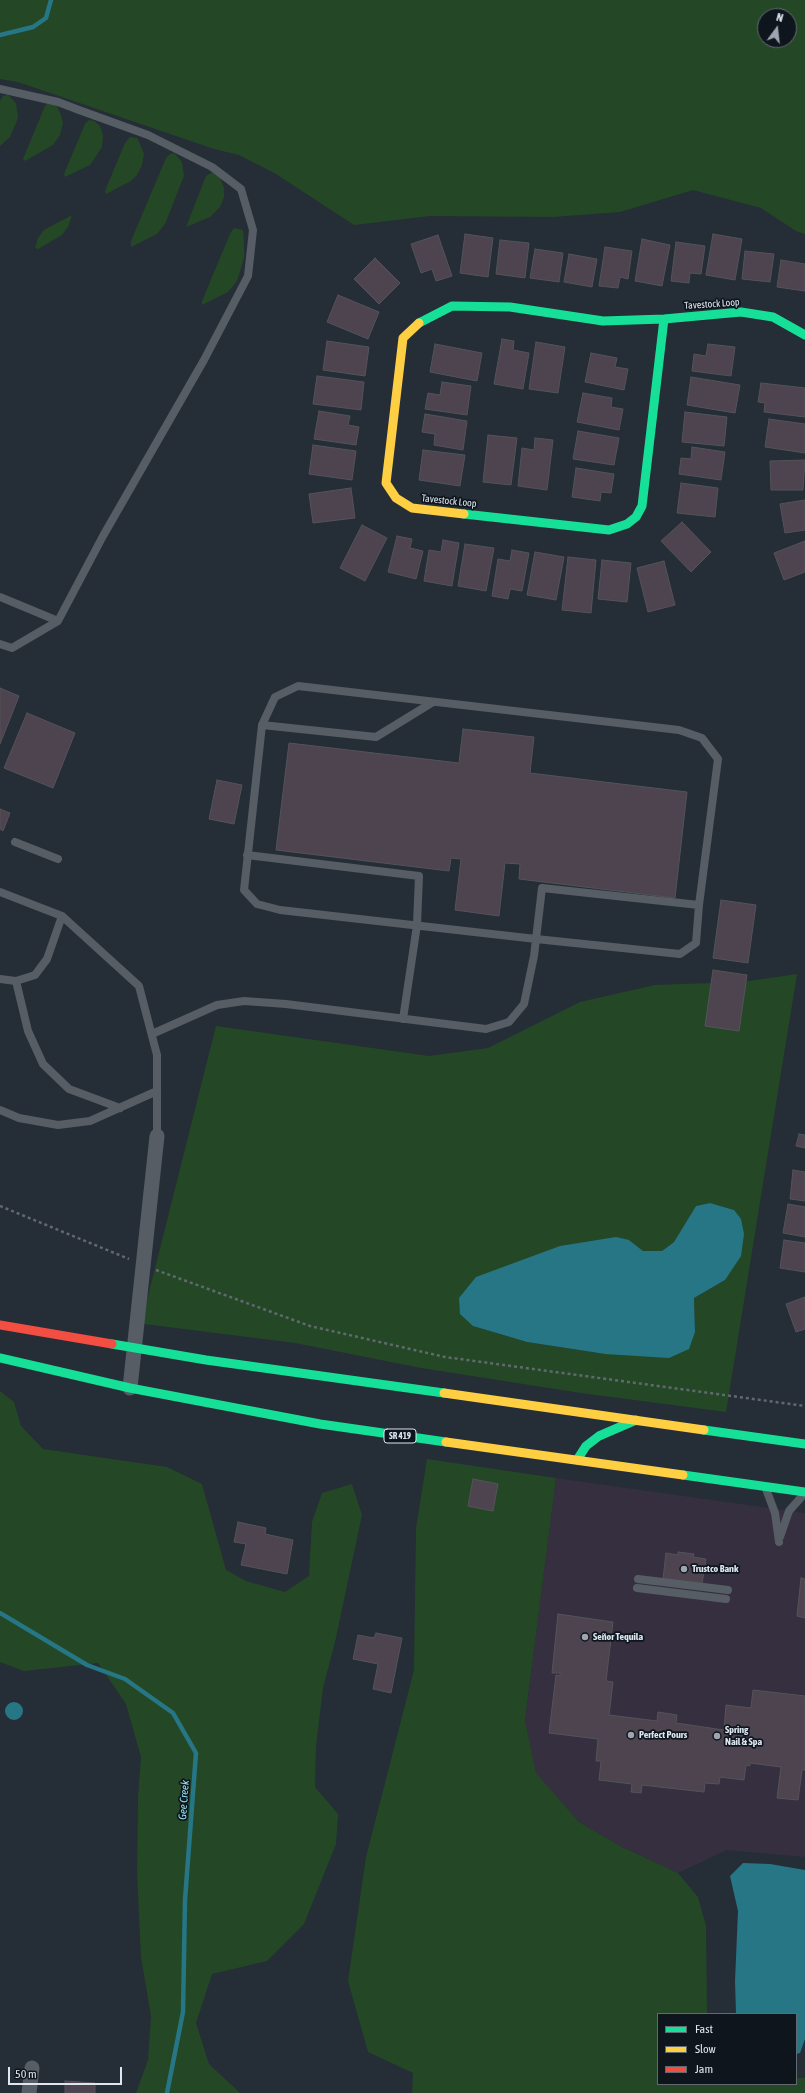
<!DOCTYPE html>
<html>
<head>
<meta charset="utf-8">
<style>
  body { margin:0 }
  #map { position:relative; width:805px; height:2093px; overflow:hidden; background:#252d36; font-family:"Asap Condensed",sans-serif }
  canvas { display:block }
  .legend { position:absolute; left:657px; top:2013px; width:140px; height:72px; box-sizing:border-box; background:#0e151c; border:1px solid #616971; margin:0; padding:5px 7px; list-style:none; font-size:12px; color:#dde6f1 }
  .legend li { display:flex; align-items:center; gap:8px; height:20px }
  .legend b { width:20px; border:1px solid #616971 }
  .north { position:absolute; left:757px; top:8px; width:40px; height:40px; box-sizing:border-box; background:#0e151c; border:1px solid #616971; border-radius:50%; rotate:15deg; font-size:11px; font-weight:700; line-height:16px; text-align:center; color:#dde6f1 }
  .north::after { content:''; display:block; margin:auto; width:14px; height:18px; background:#9da5b0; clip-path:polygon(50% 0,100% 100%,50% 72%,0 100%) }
  .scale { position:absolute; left:8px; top:2067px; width:114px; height:18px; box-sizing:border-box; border:2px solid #dde6f1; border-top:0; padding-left:5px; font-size:12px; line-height:14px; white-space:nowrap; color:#dde6f1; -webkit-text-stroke:3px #0e151c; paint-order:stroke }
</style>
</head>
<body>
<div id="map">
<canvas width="805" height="2093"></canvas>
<ul class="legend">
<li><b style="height:5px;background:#16e098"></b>Fast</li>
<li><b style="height:5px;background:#ffcf43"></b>Slow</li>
<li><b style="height:5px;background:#f24e42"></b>Jam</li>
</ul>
<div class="north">N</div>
<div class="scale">50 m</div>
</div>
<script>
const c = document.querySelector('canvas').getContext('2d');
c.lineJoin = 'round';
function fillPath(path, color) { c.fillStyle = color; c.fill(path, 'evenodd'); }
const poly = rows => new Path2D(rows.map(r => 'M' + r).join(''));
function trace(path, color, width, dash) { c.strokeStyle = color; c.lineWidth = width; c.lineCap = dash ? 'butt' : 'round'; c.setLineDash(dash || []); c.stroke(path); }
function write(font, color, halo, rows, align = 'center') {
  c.font = font + ' "Asap Condensed",sans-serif'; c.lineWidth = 3.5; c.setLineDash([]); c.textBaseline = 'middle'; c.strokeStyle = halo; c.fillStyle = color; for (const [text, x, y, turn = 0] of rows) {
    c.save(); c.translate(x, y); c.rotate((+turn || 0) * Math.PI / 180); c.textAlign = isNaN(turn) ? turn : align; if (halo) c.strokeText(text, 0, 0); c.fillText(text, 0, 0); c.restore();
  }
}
fillPath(poly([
  [556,1478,805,1513,805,1857,727,1850,678,1873,620,1846,579,1822,536,1774,525,1720]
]), '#352f3f');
fillPath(poly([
  [0,0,805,0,805,234,796,231,761,208,693,190,620,212,553,217,430,216,354,225,276,174,239,155,214,149,18,82,0,79],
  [765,16,789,16,789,40,765,40],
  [8,95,16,103,18,118,10,137,0,146,0,101,3,96],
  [48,103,57,106,61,115,63,123,60,135,53,145,25,161,23,159,45,106],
  [89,120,94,121,100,126,103,135,102,147,90,165,65,177,64,174,85,124],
  [130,137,137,138,139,142,144,154,142,165,137,175,131,181,106,194,105,191,125,143],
  [174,153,182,162,184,176,165,224,157,234,131,247,131,241,166,158,170,154],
  [213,172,220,177,224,188,224,197,220,207,210,217,186,227,206,176],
  [72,215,68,227,62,235,38,249,35,248,38,238,44,230],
  [234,228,243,230,244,243,244,258,237,281,228,292,202,305,202,301,230,234],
  [797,974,726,1412,581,1393,421,1368,295,1343,144,1324,147,1300,216,1026,429,1056,488,1048,580,1002,655,985,742,982],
  [710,1203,734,1210,725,1280,694,1298,695,1332,605,1354,527,1342,473,1326,629,1240,643,1251,662,1251,674,1242,696,1206],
  [0,1391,14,1402,21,1426,43,1449,167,1467,202,1484,226,1570,246,1581,285,1592,309,1576,312,1522,322,1493,352,1484,362,1515,335,1642,323,1688,316,1746,315,1787,338,1814,336,1844,304,1924,267,1961,212,1974,196,2023,209,2064,240,2093,136,2093,148,2060,151,2016,141,1957,137,1873,138,1798,141,1757,126,1704,98,1663,24,1671,0,1662],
  [427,1459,556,1478,525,1720,536,1773,579,1822,620,1846,678,1873,698,1897,706,1926,707,2014,658,2014,658,2084,796,2084,796,2078,805,2078,805,2093,412,2093,413,2073,368,2052,348,1981,366,1857,414,1670,416,1528]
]), '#244826');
fillPath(poly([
  [710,1203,734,1210,741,1219,744,1234,741,1256,725,1280,694,1298,695,1332,689,1349,669,1358,605,1354,527,1342,473,1326,460,1314,459,1298,476,1277,560,1246,616,1237,629,1240,643,1251,662,1251,674,1242,696,1206],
  '5 1711a9 9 0 1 1 18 0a9 9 0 1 1-18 0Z',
  [743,1863,770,1864,805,1870,805,2039,800,2053,796,2054,796,2014,736,2014,735,1981,738,1911,730,1876]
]), '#267686');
trace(poly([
  [0,35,33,27,46,18,51,0],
  [0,1613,87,1665,125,1679,173,1713,196,1753,185,1900,183,2012,167,2093]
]), '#267686', 4.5);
const building = poly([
  [465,234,493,238,488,277,460,273,465,234],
  [713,234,742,239,735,280,706,275,713,234],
  [438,235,452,276,436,281,432,269,421,273,411,244,438,235],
  [642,239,670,245,662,286,635,281,642,239],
  [500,240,529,243,525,278,496,274,500,240],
  [676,242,705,246,701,274,690,273,689,283,671,281,676,242],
  [605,247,632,251,628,279,620,277,618,288,599,286,605,247],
  [535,249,563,253,559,282,530,278,535,249],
  [745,251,774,254,770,282,742,279,745,251],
  [569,254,597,259,592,287,564,282,569,254],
  [375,258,400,283,379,304,354,279,375,258],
  [781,260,805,264,805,291,777,287,781,260],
  [338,295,379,312,368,339,327,322,338,295],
  [502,339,514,341,513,350,529,353,523,389,494,384,502,339],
  [327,341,369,347,365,376,323,370,327,341],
  [536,342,565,347,558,393,529,389,536,342],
  [435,344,482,353,477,381,430,372,435,344],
  [708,344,735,347,731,376,692,371,694,354,706,356,708,344],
  [591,353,617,358,615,367,628,369,624,390,585,382,591,353],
  [317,376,364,382,361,410,313,404,317,376],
  [691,377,740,385,735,413,687,405,691,377],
  [442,382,471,386,467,415,425,409,428,393,440,395,442,382],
  [761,383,805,388,805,417,764,412,765,403,758,402,761,383],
  [583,393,612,398,611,407,623,409,619,430,577,422,583,393],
  [319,411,350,416,348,425,359,427,356,445,314,439,319,411],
  [685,412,727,417,724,446,682,442,685,412],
  [425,414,467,421,463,450,434,445,435,434,422,432,425,414],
  [769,419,805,424,805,453,765,447,769,419],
  [578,431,619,438,614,465,573,459,578,431],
  [488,435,517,438,511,485,483,482,488,435],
  [535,438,553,440,547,490,518,486,522,448,534,450,535,438],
  [313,445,356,451,352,480,309,474,313,445],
  [692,447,725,452,721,480,679,474,681,458,691,459,692,447],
  [423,450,465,455,460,486,419,480,423,450],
  [805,460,803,490,771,490,770,461,805,460],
  [576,468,614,474,611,493,601,492,600,501,572,497,576,468],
  [681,483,718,488,715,517,677,513,681,483],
  [351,488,355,518,313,523,309,494,351,488],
  [805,500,805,530,785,533,780,504,805,500],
  [682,522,711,552,691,572,661,541,682,522],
  [362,525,387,538,365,581,340,568,362,525],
  [397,536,412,539,410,548,423,551,416,579,388,572,397,536],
  [443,540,459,543,452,586,424,581,429,550,441,552,443,540],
  [805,541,805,572,784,580,774,553,805,541],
  [465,544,494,548,486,591,458,586,465,544],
  [512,550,529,553,522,591,510,589,508,599,492,596,498,559,510,561,512,550],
  [535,552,564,557,556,600,527,595,535,552],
  [568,557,596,560,591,613,562,610,568,557],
  [602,560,631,563,627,602,598,599,602,560],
  [664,561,675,605,648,612,637,568,664,561],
  [0,688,19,696,0,744,0,688],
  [27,713,75,733,53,788,4,768,27,713],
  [463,729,534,737,530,773,687,792,675,898,519,879,520,864,505,863,499,916,455,910,461,859,451,858,449,871,276,850,289,743,459,763,463,729],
  [217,780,242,785,234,824,209,819,217,780],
  [0,809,10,813,3,831,0,829,0,809],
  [721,900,756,905,748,963,713,958,721,900],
  [713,970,747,975,739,1031,705,1026,713,970],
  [799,1134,805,1135,805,1148,796,1146,799,1134],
  [793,1170,805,1172,805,1201,790,1199,793,1170],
  [788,1204,805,1207,805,1237,783,1233,788,1204],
  [784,1240,805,1243,805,1272,780,1268,784,1240],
  [805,1297,805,1329,796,1332,786,1304,805,1297],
  [473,1479,498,1484,493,1511,468,1506,473,1479],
  [238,1522,266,1528,265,1534,293,1540,287,1574,241,1565,246,1544,234,1542,238,1522],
  [678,1552,694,1554,693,1557,706,1559,702,1584,663,1579,666,1553,678,1555,678,1552],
  [801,1578,805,1579,805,1618,797,1616,801,1578],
  [558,1614,613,1622,606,1681,613,1682,609,1715,657,1721,658,1712,677,1715,676,1723,724,1730,726,1705,751,1708,753,1690,805,1696,805,1770,802,1770,798,1800,777,1798,781,1767,750,1763,750,1766,746,1765,744,1780,720,1777,719,1784,705,1783,704,1792,642,1785,641,1793,631,1792,632,1784,599,1780,601,1761,596,1761,598,1739,549,1733,556,1675,560,1676,560,1673,552,1673,558,1614],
  [376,1633,402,1638,391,1693,373,1689,378,1664,353,1659,358,1635,374,1638,376,1633],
  [65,2081,95,2083,95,2093,65,2093,65,2081]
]);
fillPath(building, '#4d444f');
trace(building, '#545359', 1);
trace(poly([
  [0,1206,129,1259],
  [156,1270,310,1326,445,1357,805,1406]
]), '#63686f', 2.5, [3, 3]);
trace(poly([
  [0,89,58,102,79,110,148,135,212,167,241,189,253,230,248,276,204,360,103,536,58,621,12,648,0,644],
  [0,597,58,621],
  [262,725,376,737,433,702],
  [15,842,58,859],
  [247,855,419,876,417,925,403,1019],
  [0,892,62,916,139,986,157,1055,157,1136],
  [0,979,16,981,35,975,47,959,62,916],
  [16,981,28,1031,43,1064,69,1089,120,1108],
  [152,1034,217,1005,244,1001,286,1004,486,1029,509,1022,524,1004,534,956,542,888,699,905,718,759,702,738,679,730,298,686,275,697,262,725,244,890,257,904,280,910,536,939,680,954,696,943,699,905],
  [0,1110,19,1118,58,1125,90,1121,157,1091],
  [766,1489,775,1513,779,1542],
  [780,1537,789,1511,804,1494],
  [638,1579,728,1590],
  [637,1588,726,1599]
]), '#565d64', 8);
trace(poly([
  [130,1388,157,1136],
  [29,2093,32,2068]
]), '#565d64', 15);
trace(poly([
  [419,323,452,306,510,307,603,321,664,319,741,312,773,317,805,335],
  [464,514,609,530,627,524,636,517,642,506,664,319],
  [112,1344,206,1360,444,1393],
  [0,1358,130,1388,320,1424,446,1442],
  [704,1430,805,1444],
  [577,1460,586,1446,599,1436,636,1420],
  [683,1475,805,1492]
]), '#16e098', 9);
trace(poly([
  [419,323,403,338,386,483,396,498,412,508,464,514],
  [444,1393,704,1430],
  [446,1442,683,1475]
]), '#ffcf43', 9);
trace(poly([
  [0,1325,112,1344]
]), '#f24e42', 9);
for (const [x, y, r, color] of [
  [684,1569,4,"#9da5b0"],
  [585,1637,4,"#9da5b0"],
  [631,1735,4,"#9da5b0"],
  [717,1736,4,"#9da5b0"]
]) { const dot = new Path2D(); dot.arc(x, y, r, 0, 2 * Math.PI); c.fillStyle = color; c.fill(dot); trace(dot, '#0e151c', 1.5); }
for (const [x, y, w] of [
  [400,1436,32]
]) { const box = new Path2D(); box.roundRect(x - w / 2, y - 7, w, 14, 3); c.fillStyle = '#0e151c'; c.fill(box); trace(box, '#dde6f1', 1); }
write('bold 9px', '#dde6f1', null, [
  ["SR 419",400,1436]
]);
write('10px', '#dde6f1', '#0e151c', [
  ["Tavestock Loop",712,304,-4],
  ["Tavestock Loop",449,501,6]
]);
write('bold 10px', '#dde6f1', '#0e151c', [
  ["Trustco Bank",692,1569],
  ["Señor Tequila",593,1637],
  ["Spring",725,1730],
  ["Nail & Spa",725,1742],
  ["Perfect Pours",639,1735]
], 'left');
write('italic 11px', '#98e7f8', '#0e151c', [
  ["Gee Creek",184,1800,-86]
]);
</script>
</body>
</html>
